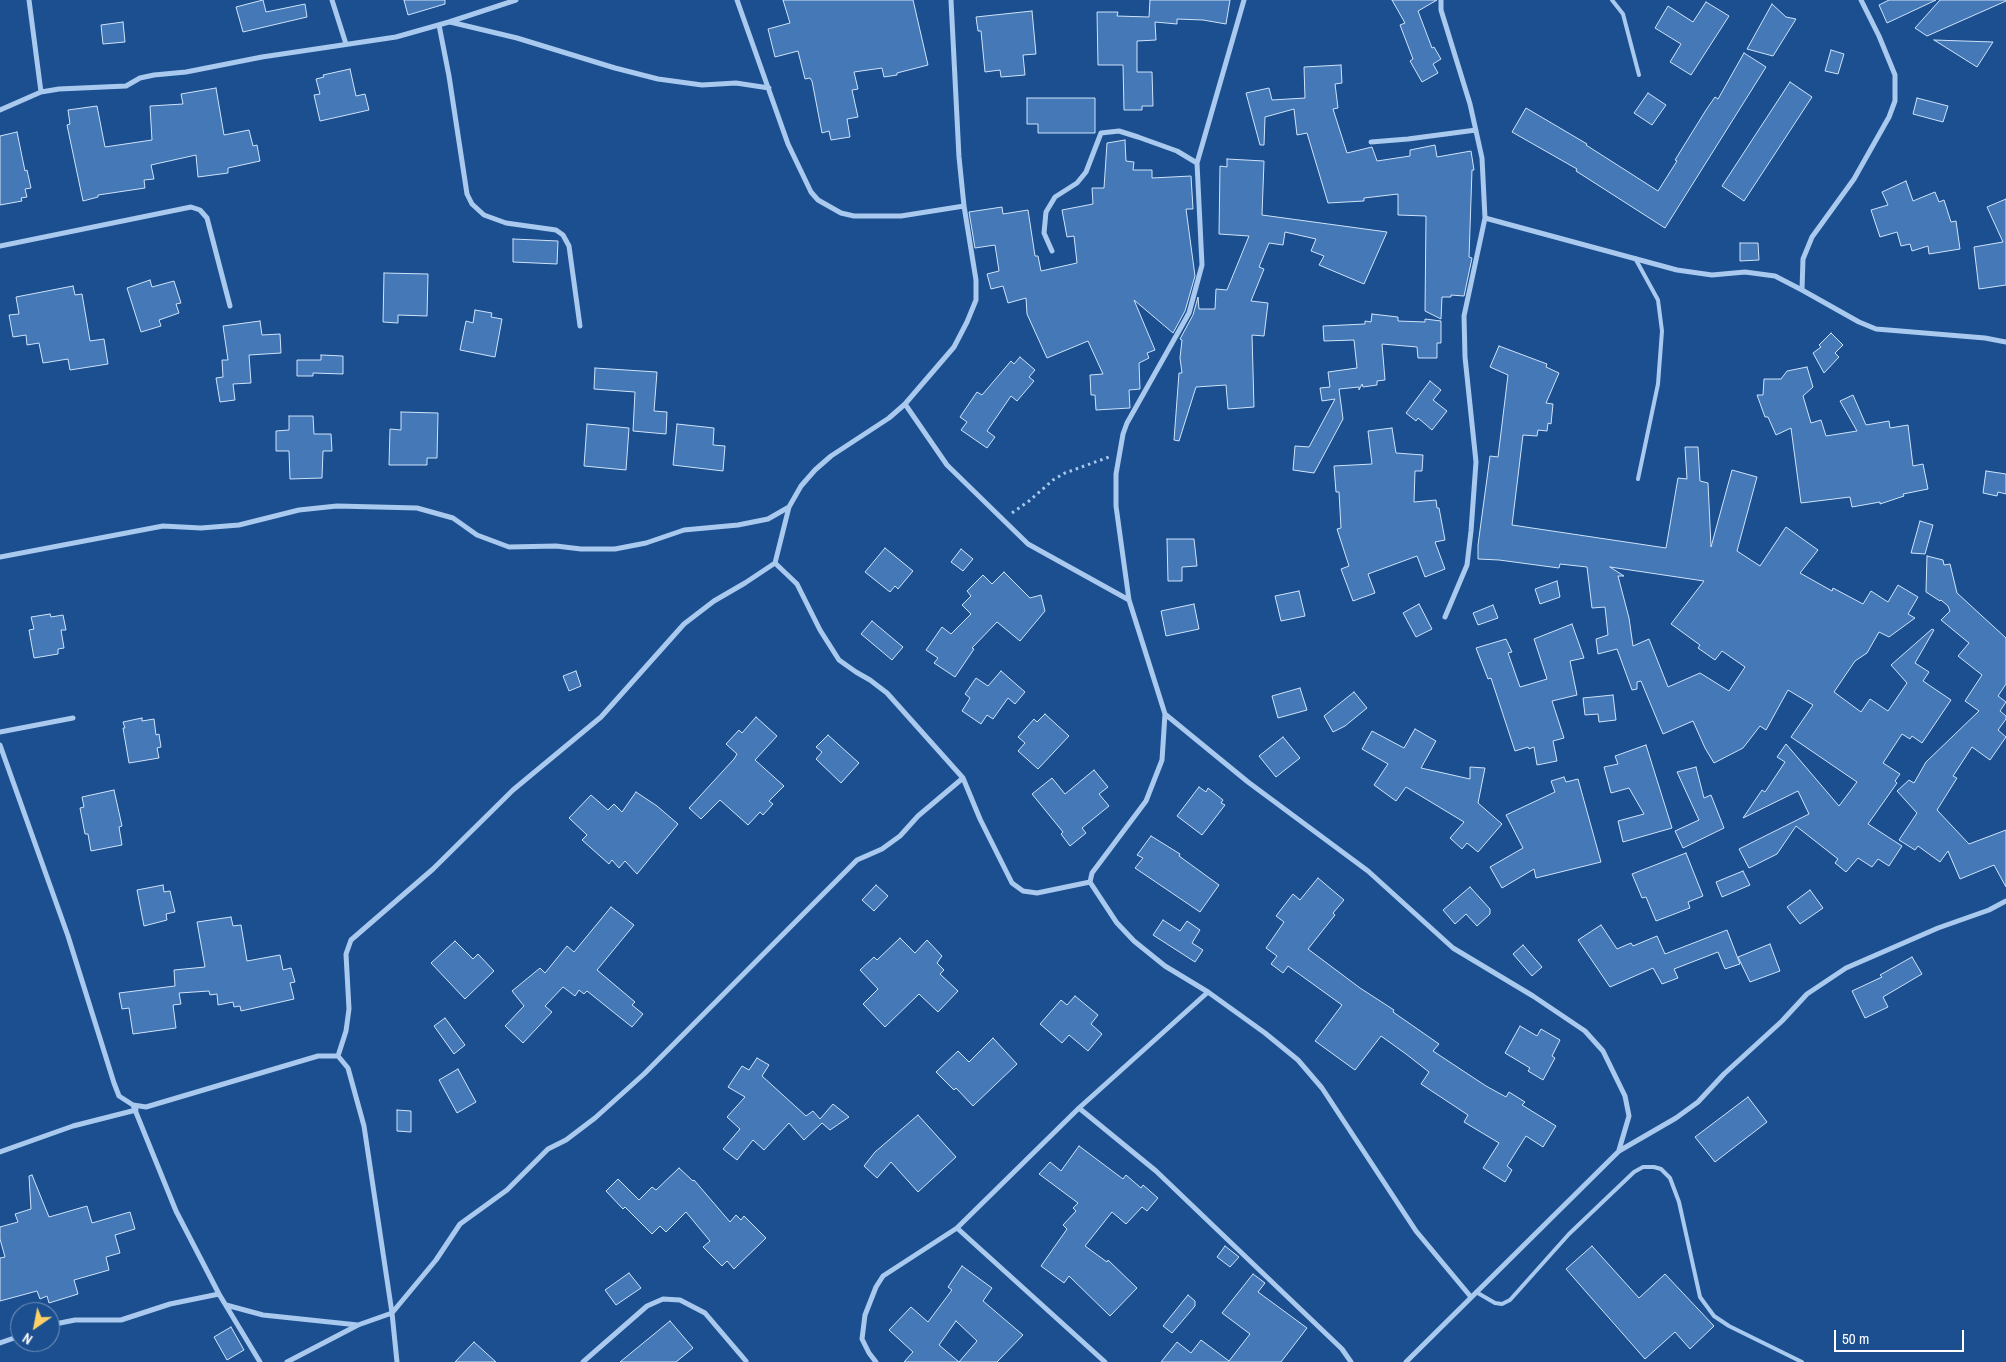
<!DOCTYPE html>
<html>
<head>
<meta charset="utf-8">
<style>
  body { margin:0 }
  #map { position:relative; width:2006px; height:1362px; overflow:hidden; background:#1b4f8f; font-family:"Archivo Narrow",sans-serif }
  canvas { display:block }
  .north { position:absolute; left:10px; top:1302px; width:50px; height:50px; box-sizing:border-box; background:#1b4f8f; border:1px solid #7695bc; border-radius:50%; rotate:213deg; font-size:14px; font-weight:700; line-height:20px; text-align:center; color:#fff }
  .north::after { content:''; display:block; margin:auto; width:18px; height:22px; background:#ffd166; clip-path:polygon(50% 0,100% 100%,50% 72%,0 100%) }
  .scale { position:absolute; left:1834px; top:1330px; width:130px; height:22px; box-sizing:border-box; border:2px solid #fff; border-top:0; padding-left:6px; font-size:15px; line-height:18px; white-space:nowrap; color:#fff; -webkit-text-stroke:4px #1b4f8f; paint-order:stroke }
</style>
</head>
<body>
<div id="map">
<canvas width="2006" height="1362"></canvas>
<div class="north">N</div>
<div class="scale">50 m</div>
</div>
<script>
const c = document.querySelector('canvas').getContext('2d');
c.lineJoin = 'round';
function fillPath(path, color) { c.fillStyle = color; c.fill(path, 'evenodd'); }
const poly = rows => new Path2D(rows.map(r => 'M' + r).join(''));
function trace(path, color, width, dash) { c.strokeStyle = color; c.lineWidth = width; c.lineCap = dash ? 'butt' : 'round'; c.setLineDash(dash || []); c.stroke(path); }
const building = poly([
  [263,0,266,12,305,4,307,17,243,32,236,7,263,0],
  [404,0,445,0,445,4,408,15,404,0],
  [783,0,913,0,928,65,897,73,897,75,884,77,882,68,854,72,858,89,852,90,858,117,847,119,850,137,831,140,829,131,822,133,812,81,810,78,805,79,798,51,775,57,768,29,790,23,783,0],
  [1150,0,1230,0,1226,24,1203,20,1177,19,1177,24,1155,22,1156,40,1137,41,1137,72,1152,72,1153,106,1142,106,1142,110,1124,110,1123,65,1098,65,1097,12,1118,12,1117,16,1149,17,1150,0],
  [1392,0,1437,0,1418,11,1432,48,1434,47,1441,59,1433,64,1438,73,1422,82,1410,61,1413,59,1400,25,1405,23,1392,0],
  [1889,0,1936,0,1887,23,1879,5,1889,0],
  [1940,0,2006,0,2006,1,1927,36,1915,28,1940,0],
  [1706,2,1729,16,1691,75,1670,62,1681,44,1655,28,1668,6,1693,22,1706,2],
  [1772,4,1786,17,1796,19,1773,56,1747,49,1772,4],
  [1032,11,1036,54,1023,55,1025,75,1001,77,1000,70,985,72,981,31,978,31,976,17,1032,11],
  [123,22,125,42,103,44,101,25,123,22],
  [1934,40,1993,42,1977,67,1934,40],
  [1831,50,1844,54,1838,74,1825,71,1831,50],
  [1744,53,1766,67,1665,228,1576,171,1577,169,1512,132,1526,108,1587,144,1586,145,1658,191,1677,161,1675,160,1706,110,1715,97,1718,99,1744,53],
  [1341,65,1342,83,1335,84,1338,108,1333,109,1347,153,1372,147,1377,161,1410,156,1410,150,1435,145,1437,157,1471,151,1474,170,1472,170,1469,257,1472,258,1464,296,1451,295,1451,297,1442,297,1441,319,1425,311,1426,216,1398,215,1398,194,1364,198,1364,201,1328,203,1307,133,1297,135,1294,109,1265,117,1264,145,1260,145,1246,93,1269,88,1272,100,1305,98,1304,67,1341,65],
  [350,69,356,96,365,94,369,110,320,121,314,95,320,94,316,79,324,77,323,75,350,69],
  [1790,82,1812,97,1744,201,1722,186,1790,82],
  [216,88,224,135,249,130,253,146,257,145,260,161,228,168,228,173,198,177,196,155,151,165,154,179,144,180,145,188,98,195,98,197,83,201,67,125,70,124,68,110,97,106,105,147,152,140,150,106,183,104,181,94,216,88],
  [1648,93,1666,105,1652,125,1634,113,1648,93],
  [1027,98,1095,98,1095,133,1038,133,1038,124,1027,124,1027,98],
  [1917,98,1948,106,1943,122,1913,114,1917,98],
  [17,132,25,171,27,170,31,188,25,189,27,197,21,198,22,201,0,205,0,136,17,132],
  [1125,140,1126,161,1134,162,1133,170,1152,170,1152,178,1191,176,1193,209,1186,209,1195,276,1185,311,1173,333,1134,300,1155,350,1147,353,1149,358,1139,363,1140,389,1129,390,1130,408,1096,410,1095,395,1091,395,1090,375,1103,374,1088,341,1047,358,1027,314,1026,298,1008,303,1003,286,991,289,987,274,999,271,995,245,975,248,969,212,1002,207,1003,214,1028,210,1035,256,1038,256,1041,271,1077,263,1074,236,1067,237,1062,210,1093,204,1092,188,1104,188,1107,143,1125,140],
  [1227,159,1264,161,1262,215,1387,232,1364,284,1319,265,1324,256,1311,251,1316,239,1285,232,1283,245,1269,243,1259,267,1264,269,1251,301,1268,303,1264,336,1252,335,1254,407,1228,409,1226,385,1196,387,1179,441,1174,440,1179,373,1182,373,1180,358,1182,340,1180,339,1193,315,1198,297,1199,309,1215,309,1216,289,1227,290,1249,236,1219,234,1220,166,1227,167,1227,159],
  [1906,181,1913,201,1935,192,1939,202,1944,200,1951,222,1956,221,1960,249,1929,254,1928,246,1912,251,1910,244,1901,246,1897,232,1880,237,1871,210,1888,205,1882,192,1906,181],
  [2006,199,2006,285,1979,289,1974,247,2003,242,1987,207,2006,199],
  [513,239,558,241,557,264,513,262,513,239],
  [1740,243,1758,243,1759,260,1740,261,1740,243],
  [384,273,428,274,427,316,398,315,398,323,383,322,384,273],
  [150,280,152,287,174,281,181,303,176,304,179,313,159,320,161,326,141,332,127,288,150,280],
  [73,286,75,295,82,294,90,341,104,339,108,364,70,370,68,359,43,363,39,343,27,345,26,335,13,337,9,315,19,314,16,297,73,286],
  [475,310,492,313,491,317,502,319,495,357,460,350,466,321,473,323,475,310],
  [1372,314,1398,317,1398,321,1425,322,1425,319,1441,321,1441,343,1437,343,1437,358,1418,358,1417,347,1382,344,1385,380,1377,381,1377,385,1363,387,1362,384,1359,390,1359,387,1339,389,1343,419,1314,473,1293,470,1295,446,1309,447,1335,399,1322,401,1320,388,1330,387,1328,372,1357,368,1354,340,1324,341,1323,326,1365,324,1365,321,1371,322,1372,314],
  [260,321,262,335,280,334,281,353,249,355,251,383,233,384,235,400,220,402,216,378,223,377,222,360,228,360,223,326,260,321],
  [1831,333,1843,345,1835,353,1839,357,1824,373,1813,353,1821,347,1819,345,1831,333],
  [1499,346,1547,364,1546,367,1559,373,1546,403,1553,404,1551,424,1548,423,1547,431,1538,430,1537,436,1523,435,1512,525,1666,548,1678,478,1687,479,1685,447,1698,447,1700,481,1708,483,1711,547,1732,470,1757,477,1737,551,1760,566,1786,527,1818,550,1800,573,1832,591,1833,588,1863,604,1871,591,1888,602,1898,585,1918,597,1908,614,1915,618,1889,637,1879,632,1867,653,1855,661,1834,692,1861,712,1870,699,1888,711,1907,683,1891,665,1932,629,1934,630,1915,663,1929,672,1923,681,1951,700,1922,743,1912,736,1910,739,1902,734,1883,763,1900,774,1895,781,1897,783,1868,824,1902,846,1889,866,1878,859,1872,867,1858,858,1846,872,1835,863,1838,859,1796,826,1777,854,1749,868,1739,849,1809,814,1798,791,1743,818,1762,790,1765,792,1785,762,1777,757,1786,744,1839,806,1857,782,1791,737,1813,705,1788,690,1766,730,1760,726,1743,748,1714,763,1705,748,1693,721,1663,734,1641,681,1637,682,1637,689,1632,690,1617,649,1598,654,1596,639,1608,635,1605,607,1592,608,1587,567,1560,564,1559,568,1499,560,1478,559,1478,545,1490,456,1498,457,1508,375,1490,367,1499,346],
  [1610,567,1704,581,1671,624,1700,645,1698,648,1715,660,1722,651,1745,667,1729,691,1700,673,1668,687,1649,639,1633,646,1629,618,1618,576,1624,576,1610,567],
  [321,355,343,356,343,374,313,373,313,376,297,376,297,360,321,360,321,355],
  [1020,357,1035,370,1029,377,1034,381,1017,401,1011,396,987,431,995,437,987,448,961,430,967,422,960,417,977,392,982,395,1011,361,1014,364,1020,357],
  [1807,367,1813,387,1803,396,1811,423,1821,420,1826,436,1857,431,1840,401,1853,395,1866,425,1889,421,1890,428,1908,425,1913,466,1923,464,1928,489,1903,494,1904,496,1880,504,1880,502,1852,507,1850,497,1801,503,1791,428,1776,435,1768,417,1765,417,1757,395,1763,395,1764,379,1781,379,1787,371,1807,367],
  [595,368,657,372,654,411,667,412,666,434,633,431,635,392,594,389,595,368],
  [1430,381,1441,390,1433,400,1447,411,1432,430,1418,418,1416,421,1406,413,1430,381],
  [401,412,438,413,437,458,427,458,427,465,389,465,390,429,401,430,401,412],
  [289,416,313,416,314,434,331,434,332,451,323,451,322,478,290,479,289,451,276,451,276,431,289,430,289,416],
  [587,424,629,428,626,470,584,466,587,424],
  [677,424,714,428,713,445,725,446,723,471,673,465,677,424],
  [1392,428,1396,453,1423,455,1422,471,1415,471,1414,502,1436,500,1437,508,1439,508,1445,540,1435,542,1445,569,1425,577,1417,556,1368,574,1375,593,1353,601,1341,569,1349,566,1337,529,1341,528,1339,492,1336,492,1334,466,1372,464,1368,431,1392,428],
  [1986,471,2006,474,2006,494,1998,492,1997,496,1983,493,1986,471],
  [1920,521,1933,525,1925,554,1911,553,1920,521],
  [1167,539,1194,539,1197,566,1182,567,1182,581,1168,581,1167,539],
  [885,548,913,571,898,589,895,586,890,592,865,572,885,548],
  [961,549,973,559,963,571,951,562,961,549],
  [1927,556,1943,560,1944,565,1950,564,1957,593,2006,638,2006,684,1998,696,2006,702,2000,711,2006,716,2006,719,1998,730,2006,737,1990,760,1972,747,1953,776,1957,778,1937,810,1969,844,2006,830,2006,887,1994,865,1960,879,1948,851,1940,862,1918,846,1915,850,1899,840,1917,813,1897,791,1909,780,1914,783,1926,762,1979,711,1965,701,1982,675,1958,656,1969,643,1941,620,1950,611,1948,606,1941,600,1940,601,1926,592,1927,556],
  [1004,572,1030,598,1041,595,1045,611,1020,641,997,622,972,648,974,649,955,677,934,663,938,658,926,650,942,627,951,634,971,614,962,605,971,596,967,591,983,575,992,584,1004,572],
  [1557,581,1560,597,1540,604,1535,589,1557,581],
  [1299,591,1305,616,1281,621,1275,596,1299,591],
  [1194,604,1199,629,1166,636,1161,611,1194,604],
  [1419,604,1432,629,1416,637,1403,613,1419,604],
  [1493,605,1498,618,1478,625,1473,613,1493,605],
  [50,614,51,617,63,615,66,630,61,630,64,648,58,649,58,654,34,658,29,630,34,629,31,617,50,614],
  [872,621,903,647,892,660,861,634,872,621],
  [1572,624,1584,658,1570,661,1577,695,1552,701,1564,738,1553,741,1557,761,1537,765,1534,747,1529,749,1528,747,1515,751,1491,678,1488,679,1476,648,1506,639,1512,652,1508,653,1520,687,1547,679,1534,639,1572,624],
  [576,671,581,686,569,691,563,676,576,671],
  [1001,671,1025,692,1015,704,1008,698,993,719,987,715,981,724,962,711,970,698,965,694,976,678,988,686,1001,671],
  [1300,688,1307,710,1278,718,1272,696,1300,688],
  [1354,692,1367,708,1345,726,1333,732,1324,716,1354,692],
  [1613,695,1616,720,1599,722,1598,714,1585,715,1583,698,1613,695],
  [1045,714,1069,736,1038,769,1018,751,1025,743,1018,737,1034,719,1037,722,1045,714],
  [756,717,777,736,755,760,784,786,769,801,773,804,763,815,760,812,748,825,720,800,701,819,689,808,734,759,737,754,726,744,739,730,742,733,756,717],
  [142,718,142,721,154,719,156,735,159,734,161,747,157,748,159,758,129,763,123,728,125,728,123,722,142,718],
  [1415,729,1436,741,1421,768,1470,779,1470,767,1485,768,1478,803,1502,824,1478,852,1467,843,1462,849,1450,838,1464,822,1406,787,1396,801,1374,785,1388,764,1362,749,1372,731,1404,748,1415,729],
  [828,735,859,763,841,783,816,759,822,752,816,747,828,735],
  [1283,737,1300,758,1276,777,1259,756,1283,737],
  [1646,745,1672,828,1623,842,1618,821,1644,814,1629,788,1611,793,1604,767,1618,764,1615,756,1646,745],
  [1696,767,1704,798,1711,795,1724,828,1683,848,1675,831,1699,820,1677,772,1696,767],
  [1094,770,1108,787,1099,794,1109,806,1082,828,1086,833,1070,846,1061,834,1063,832,1032,794,1052,778,1065,794,1094,770],
  [1564,777,1566,782,1578,779,1601,862,1536,878,1534,869,1502,888,1490,867,1523,848,1506,815,1555,792,1551,781,1564,777],
  [1199,787,1206,792,1208,788,1223,800,1221,803,1225,805,1202,835,1177,816,1199,787],
  [114,790,122,826,119,827,122,845,91,851,88,834,85,834,80,808,84,807,82,797,114,790],
  [636,792,657,806,678,824,637,874,625,861,619,868,612,860,609,864,582,840,587,835,569,818,591,795,608,810,614,804,622,812,636,792],
  [1151,836,1180,854,1179,856,1219,885,1200,912,1135,868,1143,858,1137,855,1151,836],
  [1686,853,1703,896,1688,902,1690,908,1656,921,1646,897,1642,898,1632,874,1686,853],
  [1743,871,1750,885,1722,897,1716,882,1743,871],
  [1318,878,1344,900,1333,913,1335,915,1308,949,1360,988,1394,1010,1393,1012,1439,1044,1433,1051,1486,1086,1506,1097,1509,1092,1525,1102,1522,1105,1556,1126,1543,1147,1526,1136,1507,1166,1512,1170,1505,1182,1483,1168,1499,1143,1464,1122,1468,1115,1421,1084,1429,1072,1406,1054,1381,1036,1355,1070,1315,1041,1342,1005,1288,966,1283,973,1271,964,1277,956,1266,948,1284,922,1276,916,1293,894,1300,900,1318,878],
  [163,885,164,892,170,891,175,912,166,914,167,920,144,926,137,890,163,885],
  [876,885,888,896,874,911,862,900,876,885],
  [1470,887,1490,909,1490,914,1477,926,1466,914,1455,924,1443,910,1470,887],
  [1810,890,1823,908,1800,924,1787,907,1810,890],
  [611,907,634,925,597,970,635,1002,632,1005,643,1014,632,1027,587,991,584,994,579,990,575,996,563,987,545,1006,552,1012,523,1043,505,1026,524,1006,512,991,540,968,545,973,567,946,574,952,611,907],
  [231,917,233,926,241,925,247,961,280,955,283,970,291,968,295,982,290,983,294,999,241,1011,240,1006,234,1007,233,1002,218,1005,217,994,210,995,209,991,179,993,181,1004,173,1005,176,1028,133,1034,129,1008,122,1009,119,993,175,986,174,970,205,967,197,922,231,917],
  [1163,920,1180,931,1187,921,1200,930,1192,943,1203,950,1195,962,1153,935,1163,920],
  [1601,925,1617,949,1631,943,1633,946,1657,936,1665,954,1727,930,1740,964,1725,969,1718,952,1674,969,1678,978,1662,984,1653,968,1610,987,1578,940,1601,925],
  [900,938,915,953,927,940,942,956,937,963,944,970,940,974,958,991,938,1012,919,994,885,1027,863,1004,878,989,860,970,874,957,877,960,900,938],
  [455,941,473,959,478,954,494,971,465,999,431,963,455,941],
  [1770,944,1780,971,1750,982,1738,957,1770,944],
  [1523,945,1542,967,1532,976,1513,954,1523,945],
  [1912,957,1922,974,1883,997,1888,1007,1865,1018,1852,991,1882,977,1880,975,1912,957],
  [1075,996,1098,1015,1091,1024,1102,1034,1088,1051,1069,1035,1062,1043,1040,1024,1061,1000,1067,1005,1075,996],
  [445,1018,465,1045,454,1054,434,1026,445,1018],
  [1520,1026,1537,1036,1541,1029,1560,1040,1552,1056,1555,1058,1543,1080,1528,1071,1530,1068,1505,1053,1520,1026],
  [993,1038,1017,1064,973,1106,956,1088,954,1090,936,1072,958,1051,969,1062,993,1038],
  [757,1058,769,1065,762,1076,806,1116,813,1111,820,1119,833,1104,849,1117,830,1130,822,1123,804,1140,789,1123,764,1150,753,1140,737,1160,723,1149,740,1129,727,1117,745,1097,728,1087,742,1066,749,1070,757,1058],
  [458,1069,476,1102,457,1113,439,1080,458,1069],
  [1748,1097,1767,1122,1715,1162,1695,1137,1748,1097],
  [397,1110,411,1111,411,1132,397,1131,397,1110],
  [918,1115,956,1157,918,1192,891,1162,877,1178,864,1166,875,1152,918,1115],
  [1079,1146,1123,1179,1126,1175,1141,1188,1143,1185,1158,1198,1147,1211,1142,1207,1126,1224,1112,1212,1085,1246,1107,1262,1108,1260,1137,1288,1110,1316,1069,1276,1064,1283,1041,1266,1067,1229,1063,1225,1076,1211,1073,1208,1078,1203,1039,1174,1050,1162,1061,1171,1079,1146],
  [679,1168,693,1181,694,1180,730,1222,736,1215,741,1220,744,1216,766,1238,734,1269,727,1261,722,1266,703,1247,710,1241,686,1212,666,1232,660,1226,652,1234,625,1207,623,1209,606,1191,618,1179,639,1200,652,1187,656,1190,679,1168],
  [32,1175,49,1217,87,1206,92,1223,130,1212,135,1229,115,1235,120,1253,106,1257,109,1270,74,1280,78,1294,49,1303,47,1296,40,1299,37,1291,0,1301,0,1258,5,1257,0,1239,0,1227,18,1222,15,1214,31,1209,29,1176,32,1175],
  [1225,1246,1239,1257,1230,1267,1217,1257,1225,1246],
  [1592,1246,1639,1298,1665,1274,1714,1326,1690,1349,1675,1332,1645,1359,1566,1269,1592,1246],
  [962,1266,992,1288,983,1301,1023,1335,997,1362,904,1362,913,1352,889,1330,911,1307,928,1322,952,1290,948,1287,962,1266],
  [956,1321,977,1341,959,1362,939,1345,956,1321],
  [629,1273,641,1288,616,1305,605,1290,629,1273],
  [1253,1274,1265,1283,1258,1292,1307,1328,1281,1362,1161,1362,1177,1342,1191,1353,1201,1340,1229,1361,1250,1334,1222,1313,1253,1274],
  [1188,1295,1195,1301,1195,1306,1172,1333,1163,1326,1188,1295],
  [670,1321,693,1348,676,1362,620,1362,670,1321],
  [231,1327,244,1350,227,1360,214,1337,231,1327],
  [474,1342,496,1362,455,1362,474,1342]
]);
fillPath(building, '#4478b7');
trace(building, '#cfe3fa', 1);
trace(poly([
  [1012,513,1029,501,1053,480,1065,473,1109,457]
]), '#a9c9ee', 3, [2.5, 4]);
trace(poly([
  [1612,0,1623,14,1639,75],
  [1635,258,1658,300,1662,331,1658,384,1638,479],
  [1476,1292,1495,1303,1502,1304,1510,1300,1569,1234,1634,1172,1643,1167,1654,1167,1661,1169,1670,1178,1679,1202,1700,1297,1714,1316,1729,1326,1802,1362]
]), '#a9c9ee', 4);
trace(poly([
  [29,0,41,92],
  [332,0,346,44],
  [737,0,788,144,811,192,818,200,841,213,854,216,901,216,964,206],
  [1244,0,1197,163,1202,265,1189,313,1127,423,1123,434,1116,474,1116,506,1129,600,1165,714,1162,760,1146,801,1092,873,1090,882,1117,923,1134,941,1165,966,1208,992,1265,1033,1298,1060,1322,1088,1416,1231,1471,1297],
  [1441,0,1441,10,1470,104,1482,158,1485,218,1464,316,1465,357,1476,462,1471,531,1467,565,1445,617],
  [450,22,517,38,615,68,658,79,702,85,736,83,769,88],
  [439,25,449,76,467,194,472,204,484,215,506,223,556,230,563,235,569,246,580,326],
  [0,110,41,92,59,89,126,86,140,78,154,75,186,72,262,57,396,37,449,22,516,0],
  [1371,142,1408,139,1476,130],
  [1485,218,1677,270,1712,275,1745,272,1775,276,1802,290,1859,322,1876,329,1985,338,2006,342],
  [0,246,191,207,200,210,207,218,230,306],
  [1052,251,1044,233,1046,212,1055,197,1077,183,1086,172,1101,133,1119,131,1138,137,1177,151,1197,163],
  [1802,290,1803,259,1812,237,1854,179,1889,117,1895,101,1895,75,1879,36,1861,0],
  [905,404,947,465,1028,544,1129,600],
  [0,557,163,526,201,528,239,525,299,510,337,506,417,508,453,518,477,535,509,547,556,546,581,549,615,549,646,543,684,530,738,525,768,519,789,507],
  [775,563,797,584,820,630,839,660,856,672,870,680,887,693,963,778,980,819,1012,883,1023,891,1037,893,1090,882],
  [1165,714,1248,782,1368,871,1453,948,1533,996,1585,1031,1603,1051,1625,1096,1629,1116,1619,1150],
  [0,732,73,718],
  [0,745,68,936,114,1083,119,1096,133,1105,146,1107,318,1056,338,1056,348,1068,364,1126,392,1313,397,1362],
  [338,1056,346,1031,349,1009,346,954,351,940,433,869,513,790,601,717,684,624,714,601,745,583,775,563,789,507,801,486,815,470,831,456,889,418,905,404,954,347,967,322,976,300,976,280,964,206,959,157,951,0],
  [133,1105,176,1211,219,1294,260,1362],
  [1079,1108,1156,1171,1342,1349,1351,1362],
  [0,1152,73,1126,136,1110],
  [957,1228,1105,1362],
  [226,1305,263,1315,358,1325],
  [50,1325,75,1320,121,1320,170,1304,219,1294],
  [0,1343,20,1336],
  [287,1362,358,1325,392,1313,436,1260,460,1224,507,1190,548,1149,566,1140,595,1118,644,1074,857,860,882,849,900,836,918,816,963,778],
  [583,1362,647,1306,663,1299,680,1300,705,1313,746,1361],
  [876,1362,869,1353,862,1339,865,1315,876,1287,883,1276,957,1228,1079,1108,1208,992],
  [1406,1362,1619,1151,1676,1118,1698,1102,1724,1074,1782,1021,1807,994,1846,968,1938,928,1989,910,2006,901]
]), '#a9c9ee', 5);
</script>
</body>
</html>
